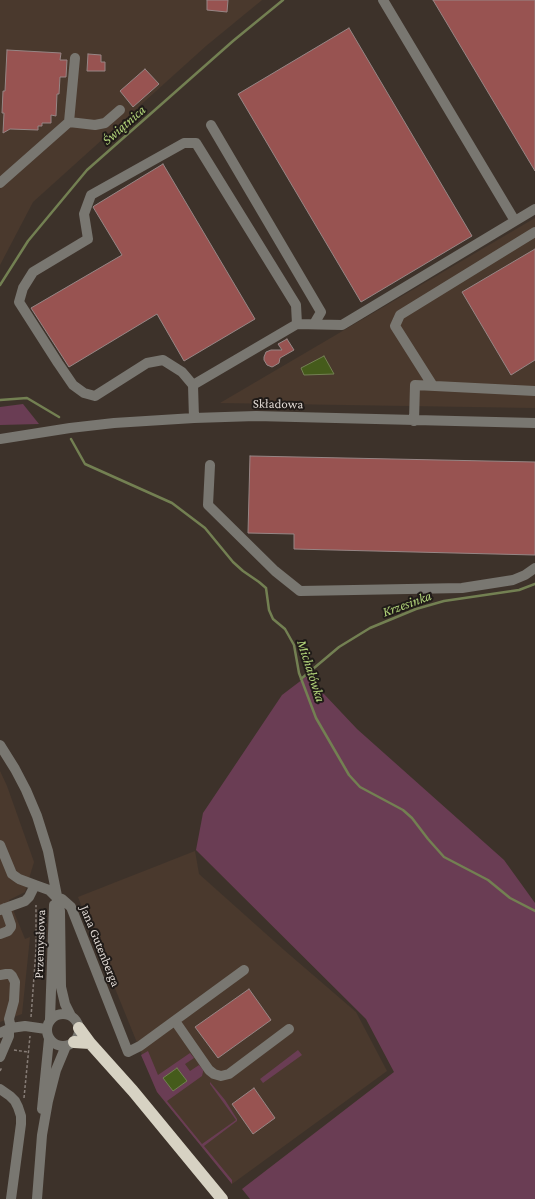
<!DOCTYPE html>
<html>
<head>
<meta charset="utf-8">
<style>
  body { margin:0 }
  canvas { display:block; background:#3d322a }
</style>
</head>
<body>
<canvas width="535" height="1199"></canvas>
<script>
const c = document.querySelector('canvas').getContext('2d');
c.lineJoin = 'round';
function fillPath(path, color) { c.fillStyle = color; c.fill(path, 'evenodd'); }
const poly = rows => new Path2D(rows.map(r => 'M' + r).join(''));
function trace(path, color, width, dash) { c.strokeStyle = color; c.lineWidth = width; c.lineCap = dash ? 'butt' : 'round'; c.setLineDash(dash || []); c.stroke(path); }
function write(font, color, halo, rows, align = 'center') {
  c.font = font + ' "Crimson Pro",serif'; c.lineWidth = 4; c.setLineDash([]); c.textBaseline = 'middle'; c.strokeStyle = halo; c.fillStyle = color; for (const [text, x, y, turn = 0] of rows) {
    c.save(); c.translate(x, y); c.rotate((+turn || 0) * Math.PI / 180); c.textAlign = isNaN(turn) ? turn : align; if (halo) c.strokeText(text, 0, 0); c.fillText(text, 0, 0); c.restore();
  }
}
fillPath(poly([
  [0,0,262,0,206,46,33,202,0,265],
  [535,218,535,408,220,403],
  [0,771,7,786,34,862,25,892,9,900,25,939,30,937,22,1014,0,1022],
  [195,851,199,874,284,950,356,1012,387,1071,232,1184,157,1092,78,897]
]), '#4a392d');
fillPath(poly([
  [23,404,39,424,0,425,0,407],
  [307,676,357,729,504,860,535,903,535,1199,250,1199,242,1189,394,1072,366,1019,196,850,203,813,282,695],
  [298,1050,302,1055,263,1083,260,1079],
  [148,1051,158,1075,190,1053,194,1058,185,1064,190,1071,199,1065,203,1070,203,1072,202,1076,167,1101,202,1144,236,1120,210,1084,210,1082,225,1100,237,1119,237,1121,204,1146,232,1180,232,1184,157,1092,141,1055]
]), '#6a3d54');
const water = poly([
  [324,356,334,374,304,375,301,368,324,356],
  [177,1068,187,1081,173,1091,163,1078,177,1068]
]);
fillPath(water, '#455b1b');
trace(water, '#738052', 1);
trace(poly([
  [0,285,28,241,87,170,233,41,283,0],
  [0,400,27,398,59,417],
  [71,439,85,464,172,503,205,528,233,562,243,571,259,582,266,588,269,610,273,619,285,629,294,645,299,673,316,718,349,775,360,787,403,810,412,818,428,839,444,857,488,880,510,898,535,911],
  [301,679,339,647,370,628,416,609,444,601,519,590,535,584]
]), '#738052', 2.5);
const building = poly([
  [207,0,228,0,227,12,207,10,207,0],
  [433,0,535,0,535,171,433,0],
  [349,28,472,236,361,302,238,94,349,28],
  [7,50,61,53,60,60,67,60,66,77,60,77,59,94,57,94,56,116,51,115,51,123,42,123,42,126,38,126,38,130,10,129,3,133,4,113,2,113,3,91,5,91,7,50],
  [88,54,101,55,101,62,105,62,105,71,87,71,88,54],
  [145,69,159,84,133,107,120,91,145,69],
  [163,164,255,319,184,361,157,314,69,367,31,308,122,255,93,207,94,206,163,164],
  [535,249,535,360,511,375,462,292,535,249],
  [287,339,294,350,280,358,279,363,274,366,272,367,267,365,264,360,264,357,266,352,271,350,282,350,278,344,287,339],
  [250,456,535,462,535,555,294,549,294,534,248,533,250,456],
  [249,989,271,1020,218,1058,195,1027,249,989],
  [254,1088,275,1118,253,1134,232,1104,254,1088]
]);
fillPath(building, '#985351');
trace(building, '#978685', 1);
trace(poly([
  [31,1017,36,950,36,905],
  [14,1050,28,1052],
  [0,1071,2,1067],
  [24,1098,30,1036]
]), '#877d77', 1.5, [3, 2]);
trace(poly([
  [383,0,515,221],
  [69,122,75,58],
  [211,125,321,312,314,324],
  [0,183,69,122,95,125,105,123,120,110],
  [193,385,182,372,163,360,147,363,95,396,84,393,73,385,58,363,19,302,23,288,33,272,88,239,84,214,91,195,184,143,196,143,296,305,297,324],
  [433,386,395,326,400,315,535,232],
  [194,418,193,385,297,324,342,325,535,209],
  [414,421,415,385,535,391],
  [0,439,70,428,114,423,194,418,256,416,535,423],
  [210,465,208,505,275,571,300,591,462,588,513,580,525,575,535,568],
  [0,745,15,769,26,790,37,816,48,851,60,911,61,987,65,1004,71,1016],
  [0,845,12,874,19,879,35,885],
  [0,910,25,901,29,897,35,885,49,890,56,897,62,899,71,907,128,1052,140,1046,244,970],
  [0,934,8,931,11,927,11,925,5,908],
  [0,975,6,974,10,974,12,976,15,982,14,1001,9,1019,11,1028],
  '47 1030a16 16 0 1 1 32 0a16 16 0 1 1-32 0Z',
  [50,1019,54,905],
  [175,1021,209,1070,214,1074,221,1076,229,1074,289,1029],
  [0,1033,11,1028,25,1026,46,1029],
  [0,1057,9,1036,9,1029],
  [0,1089,10,1096,15,1101,18,1107,21,1116,21,1124,11,1199],
  [42,1109,49,1039],
  [37,1199,42,1135,48,1101,56,1070,66,1046]
]), '#797771', 10);
trace(poly([
  [79,1028,90,1043,133,1091,222,1199],
  [74,1042,90,1043]
]), '#d7d2c3', 12);
write('13px', '#dfd8d3', '#201b18', [
  ["Składowa",278,404,1],
  ["Przemysłowa",40,944,-88],
  ["Jana Gutenberga",100,946,68]
]);
write('italic 14px', '#b1d379', '#201b18', [
  ["Świątnica",124,125,-41],
  ["Krzesinka",407,604,-20],
  ["Michałówka",311,671,72]
]);
</script>
</body>
</html>
